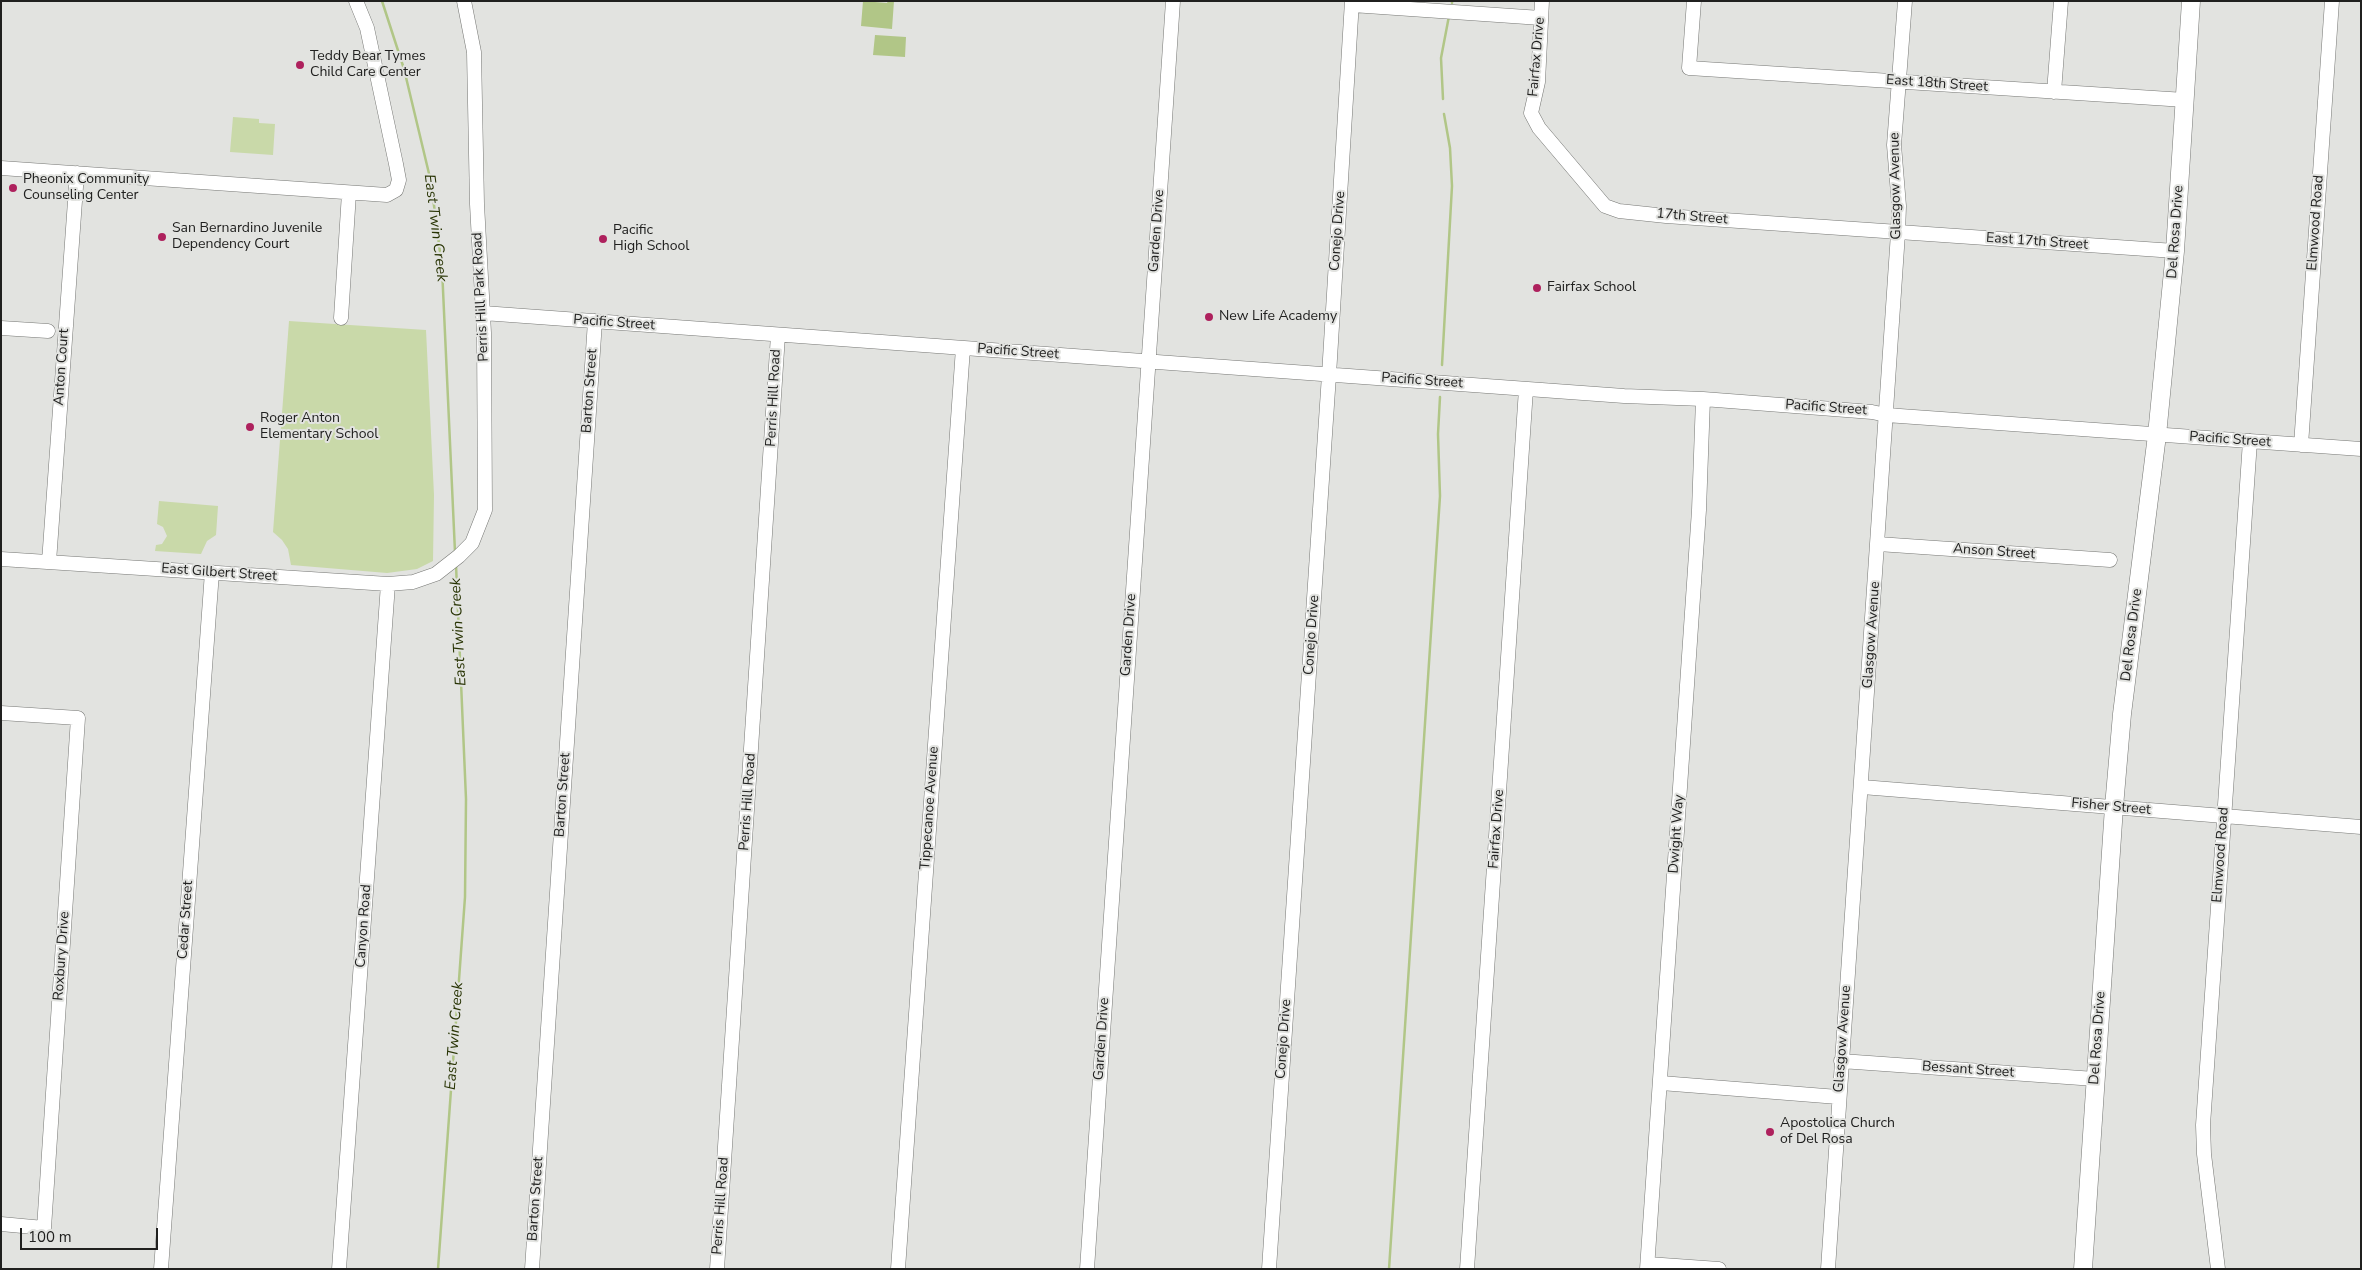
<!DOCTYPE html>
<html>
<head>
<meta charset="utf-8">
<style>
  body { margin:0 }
  #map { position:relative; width:2362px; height:1270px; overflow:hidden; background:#e2e3e0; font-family:"Nunito Sans",sans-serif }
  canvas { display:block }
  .frame { position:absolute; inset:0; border:2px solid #20201f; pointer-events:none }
  .scale { position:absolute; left:20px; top:1228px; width:138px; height:22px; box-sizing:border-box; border:2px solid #20201f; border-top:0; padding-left:6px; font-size:15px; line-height:18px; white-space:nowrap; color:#20201f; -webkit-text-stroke:4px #e2e3e0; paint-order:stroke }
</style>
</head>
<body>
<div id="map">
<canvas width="2362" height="1270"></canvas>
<div class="frame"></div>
<div class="scale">100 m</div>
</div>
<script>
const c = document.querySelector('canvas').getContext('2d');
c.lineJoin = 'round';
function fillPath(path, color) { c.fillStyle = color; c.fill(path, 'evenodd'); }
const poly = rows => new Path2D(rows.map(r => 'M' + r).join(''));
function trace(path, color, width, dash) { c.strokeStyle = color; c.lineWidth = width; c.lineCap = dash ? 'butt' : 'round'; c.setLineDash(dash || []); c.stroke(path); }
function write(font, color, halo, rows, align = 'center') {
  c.font = font + ' "Nunito Sans",sans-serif'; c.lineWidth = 4; c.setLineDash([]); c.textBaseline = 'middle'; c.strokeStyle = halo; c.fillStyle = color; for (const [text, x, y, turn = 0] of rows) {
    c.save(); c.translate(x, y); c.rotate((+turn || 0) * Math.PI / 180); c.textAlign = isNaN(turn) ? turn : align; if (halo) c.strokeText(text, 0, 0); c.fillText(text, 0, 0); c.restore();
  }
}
fillPath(poly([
  [233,117,259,119,259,123,275,124,273,155,230,152],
  [289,321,426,330,434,495,433,561,417,569,387,573,291,565,288,549,282,540,273,532],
  [159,501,218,506,216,535,207,541,201,554,155,551,156,545,162,544,167,536,163,527,157,524]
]), '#c9d9a9');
fillPath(poly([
  [863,1,887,3,888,1,894,1,892,29,861,26],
  [875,35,906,37,905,57,873,55]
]), '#b1c687');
trace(poly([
  [382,1,404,69,431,182,442,268,455,552],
  [1452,3,1452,1],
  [1443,99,1441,58,1449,16],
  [1442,365,1452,186,1450,148,1444,114],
  [438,1269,465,897,466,799,456,565],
  [1389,1269,1440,496,1438,434,1440,397]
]), '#b1c687', 2.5);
const minor = poly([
  [1542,1,1538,82,1531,113,1539,128,1605,206,1619,211,1666,216,2175,251],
  [1694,1,1689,68,2185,100],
  [1352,5,1541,18],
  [2054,92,2061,1],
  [1,168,387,195,396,190,399,180,396,164,367,28,356,1],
  [483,313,1624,396,1703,399,1872,412,1886,415,2361,449],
  [341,318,349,193],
  [1,328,48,331],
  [2301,445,2332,1],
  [1878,544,2110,560],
  [1,559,388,584,413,582,436,574,459,556,472,543,485,510,484,333,477,204,474,52,464,1],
  [49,562,77,173],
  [1,713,78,718,44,1228,1,1224],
  [1862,787,2361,827],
  [1841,1061,2095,1079],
  [1661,1083,1838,1097],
  [1648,1264,1719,1269],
  [161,1269,212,572],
  [339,1269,388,584],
  [532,1269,595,321],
  [717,1269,778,335],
  [898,1269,963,348],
  [1087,1269,1173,1],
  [1269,1269,1329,375,1352,1],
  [1467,1269,1526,389],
  [1647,1269,1699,510,1703,399],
  [1828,1269,1898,233,1899,206,1894,145,1905,1],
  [2218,1269,2204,1154,2203,1125,2250,441]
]);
const major = poly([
  [2083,1269,2114,807,2122,714,2157,435,2175,251,2191,1]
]);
trace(minor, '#767774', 15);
trace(major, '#767774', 19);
trace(minor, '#fff', 14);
trace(major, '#fff', 18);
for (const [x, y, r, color] of [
  [300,65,5,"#ae215d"],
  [13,188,5,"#ae215d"],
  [162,237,5,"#ae215d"],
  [603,239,5,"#ae215d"],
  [1537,288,5,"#ae215d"],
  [1209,317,5,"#ae215d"],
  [250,427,5,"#ae215d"],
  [1770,1132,5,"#ae215d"]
]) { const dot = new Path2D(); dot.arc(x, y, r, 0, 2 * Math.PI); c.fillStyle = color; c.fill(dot); trace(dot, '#e2e3e0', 2); }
write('14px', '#20201f', '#e2e3e0', [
  ["Teddy Bear Tymes",310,57],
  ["Child Care Center",310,73],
  ["Pheonix Community",23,180],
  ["Counseling Center",23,196],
  ["San Bernardino Juvenile",172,229],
  ["Dependency Court",172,245],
  ["Pacific",613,231],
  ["High School",613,247],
  ["Fairfax School",1547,288],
  ["New Life Academy",1219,317],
  ["Roger Anton",260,419],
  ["Elementary School",260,435],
  ["Apostolica Church",1780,1124],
  ["of Del Rosa",1780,1140]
], 'left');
write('14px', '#20201f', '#e2e3e0', [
  ["Fairfax Drive",1537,57,-85],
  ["East 18th Street",1937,84,4],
  ["Glasgow Avenue",1896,186,-91],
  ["17th Street",1692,217,5],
  ["Elmwood Road",2316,223,-86],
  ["Garden Drive",1157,231,-86],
  ["Conejo Drive",1338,231,-86],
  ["Del Rosa Drive",2176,232,-86],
  ["East 17th Street",2037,242,4],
  ["Perris Hill Park Road",481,297,-93],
  ["Pacific Street",614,323,4],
  ["Pacific Street",1018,352,4],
  ["Anton Court",62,367,-86],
  ["Pacific Street",1422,381,4],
  ["Barton Street",590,391,-86],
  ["Perris Hill Road",774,398,-87],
  ["Pacific Street",1826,408,4],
  ["Pacific Street",2230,440,4],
  ["Anson Street",1994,552,4],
  ["East Gilbert Street",219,573,4],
  ["Garden Drive",1129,635,-86],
  ["Conejo Drive",1312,635,-86],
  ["Glasgow Avenue",1872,635,-86],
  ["Del Rosa Drive",2132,635,-83],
  ["Barton Street",563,795,-86],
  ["Perris Hill Road",748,802,-86],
  ["Fisher Street",2111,807,5],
  ["Tippecanoe Avenue",930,808,-86],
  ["Fairfax Drive",1497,829,-86],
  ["Dwight Way",1677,834,-86],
  ["Elmwood Road",2221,855,-86],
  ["Cedar Street",186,920,-86],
  ["Canyon Road",364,926,-86],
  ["Roxbury Drive",62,956,-86],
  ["Del Rosa Drive",2098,1038,-86],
  ["Garden Drive",1102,1039,-86],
  ["Conejo Drive",1284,1039,-86],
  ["Glasgow Avenue",1843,1039,-86],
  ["Bessant Street",1968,1070,4],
  ["Barton Street",536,1199,-86],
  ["Perris Hill Road",721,1206,-86]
]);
write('italic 15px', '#283404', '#e2e3e0', [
  ["East Twin Creek",435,228,83],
  ["East Twin Creek",459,632,-93],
  ["East Twin Creek",455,1036,-86]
]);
</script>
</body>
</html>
